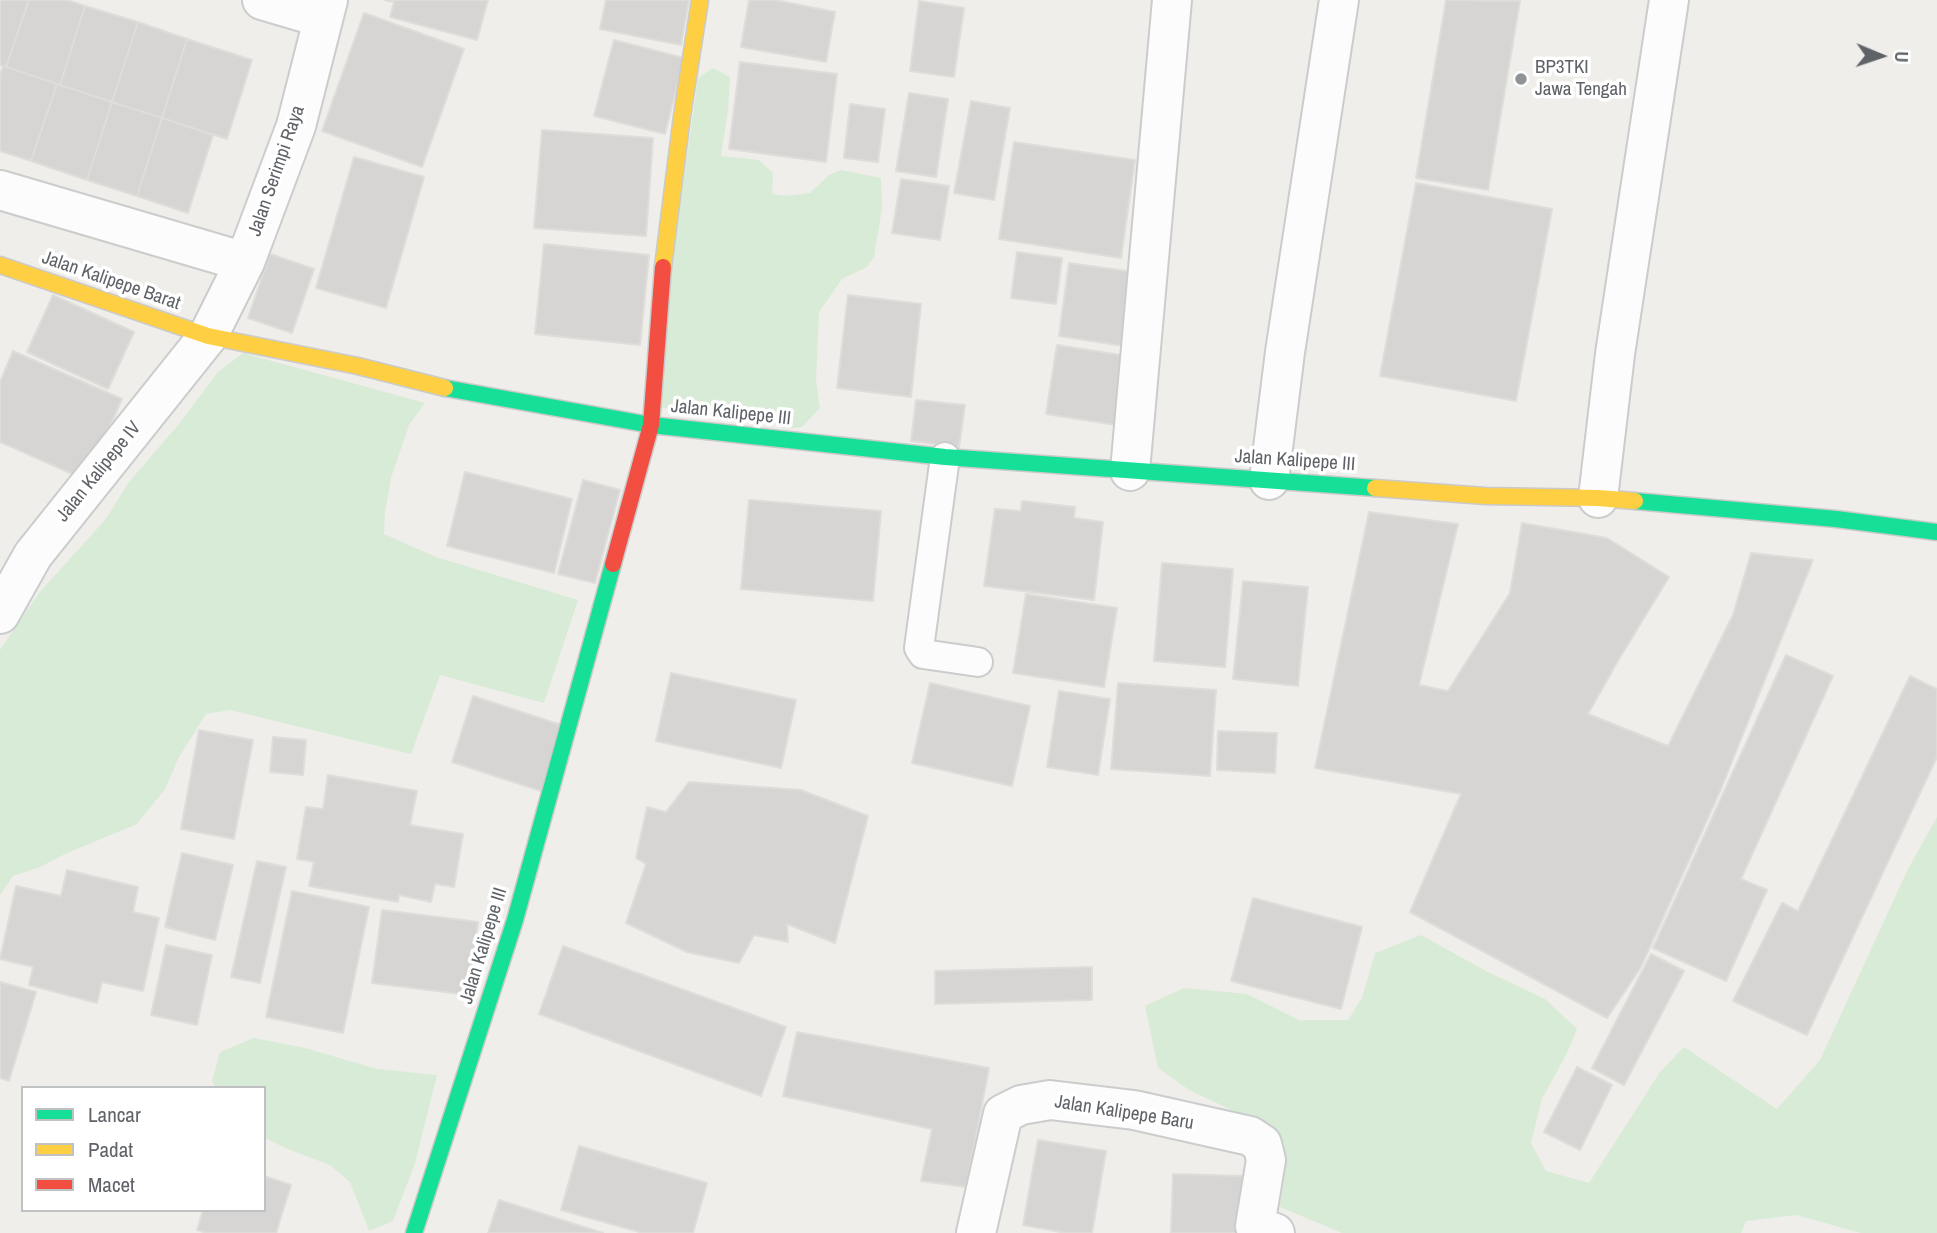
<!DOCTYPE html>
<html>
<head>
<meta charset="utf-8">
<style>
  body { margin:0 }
  #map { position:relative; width:1937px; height:1233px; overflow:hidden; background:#efeeea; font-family:"Archivo Narrow",sans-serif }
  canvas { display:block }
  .legend { position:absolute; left:21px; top:1086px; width:245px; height:126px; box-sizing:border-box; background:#fff; border:2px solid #bfc1c3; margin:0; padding:9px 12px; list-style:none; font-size:21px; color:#5f6368 }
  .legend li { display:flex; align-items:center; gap:14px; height:35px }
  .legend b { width:35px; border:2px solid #bfc1c3 }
  .north { position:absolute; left:1846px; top:21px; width:70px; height:70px; -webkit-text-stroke:5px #fff; paint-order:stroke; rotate:92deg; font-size:19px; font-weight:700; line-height:28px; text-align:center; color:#5f6368 }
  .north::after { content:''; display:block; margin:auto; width:24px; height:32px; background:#5f6368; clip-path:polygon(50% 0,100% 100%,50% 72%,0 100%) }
</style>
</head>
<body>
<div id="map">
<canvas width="1937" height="1233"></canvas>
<ul class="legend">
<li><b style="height:9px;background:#16e098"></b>Lancar</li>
<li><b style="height:9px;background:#ffcf43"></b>Padat</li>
<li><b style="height:9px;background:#f24e42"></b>Macet</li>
</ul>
<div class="north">U</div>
</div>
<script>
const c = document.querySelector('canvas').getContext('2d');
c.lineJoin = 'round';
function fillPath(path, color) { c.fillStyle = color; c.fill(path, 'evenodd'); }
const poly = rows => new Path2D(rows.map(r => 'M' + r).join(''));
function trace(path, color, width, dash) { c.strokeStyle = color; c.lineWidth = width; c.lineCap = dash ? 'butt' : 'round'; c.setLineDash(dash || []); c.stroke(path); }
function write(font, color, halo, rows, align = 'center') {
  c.font = font + ' "Archivo Narrow",sans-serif'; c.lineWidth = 7; c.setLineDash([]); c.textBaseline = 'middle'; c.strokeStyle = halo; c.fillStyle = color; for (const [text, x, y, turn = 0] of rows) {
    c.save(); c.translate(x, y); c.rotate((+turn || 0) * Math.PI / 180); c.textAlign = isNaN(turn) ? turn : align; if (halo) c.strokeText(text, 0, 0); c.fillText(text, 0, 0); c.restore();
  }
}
fillPath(poly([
  [713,68,730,77,728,110,721,156,759,160,773,173,772,194,787,196,810,193,829,175,841,170,881,178,882,208,874,257,867,267,842,279,819,312,816,380,820,408,802,427,785,429,753,416,727,410,678,410,652,406,698,78],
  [243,353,425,403,409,425,391,478,385,512,384,534,436,557,578,600,544,703,440,675,411,754,230,710,206,714,179,757,165,789,137,824,65,854,40,867,13,876,0,895,0,650,39,593,105,520,129,482,179,424,218,372],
  [1937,817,1937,1233,1861,1233,1796,1215,1746,1221,1741,1233,1342,1233,1280,1207,1287,1159,1276,1131,1189,1090,1158,1068,1145,1006,1184,988,1247,994,1299,1020,1348,1020,1362,998,1375,953,1421,935,1488,972,1545,999,1577,1029,1567,1053,1542,1099,1531,1143,1546,1171,1589,1183,1660,1072,1684,1047,1777,1109,1820,1060,1908,869],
  [254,1038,305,1048,377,1069,437,1075,415,1163,393,1221,369,1231,350,1182,330,1165,285,1148,264,1137,264,1088,216,1088,212,1081,220,1052]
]), '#d8ebd6');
const building = poly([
  [0,0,29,0,6,67,0,65,0,0],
  [29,0,68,0,85,6,60,85,6,67,29,0],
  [385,0,488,0,477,40,390,17,394,2,385,0],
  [606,0,689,0,681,45,600,29,606,0],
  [749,0,775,0,835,12,826,62,741,47,749,0],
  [1446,0,1520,1,1488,190,1416,178,1446,0],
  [919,1,964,8,954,77,910,71,919,1],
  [85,6,138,22,112,102,60,85,85,6],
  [364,13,464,49,422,167,322,131,364,13],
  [138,22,187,39,162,118,112,102,138,22],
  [187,39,252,60,227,139,162,118,187,39],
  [614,40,684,58,665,134,594,116,614,40],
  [740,62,837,74,826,162,729,149,740,62],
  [3,66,57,84,31,161,0,151,0,75,3,66],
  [57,84,112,102,87,180,31,161,57,84],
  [909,93,948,99,936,177,896,171,909,93],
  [971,101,1010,108,994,200,954,193,971,101],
  [112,102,162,118,137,196,87,180,112,102],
  [850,104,885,109,878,162,844,158,850,104],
  [162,118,213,135,188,213,137,196,162,118],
  [542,130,653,138,646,236,534,228,542,130],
  [1014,142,1135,160,1121,258,999,239,1014,142],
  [354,157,424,177,386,308,316,288,354,157],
  [901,179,949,186,940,240,892,233,901,179],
  [1416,183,1552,209,1516,401,1380,376,1416,183],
  [544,244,649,255,640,345,535,334,544,244],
  [1017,252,1062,258,1056,304,1011,298,1017,252],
  [270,254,314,269,292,333,248,318,270,254],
  [1069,263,1141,273,1130,347,1059,336,1069,263],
  [53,295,134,332,108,389,27,352,53,295],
  [848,295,921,304,911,397,837,388,848,295],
  [1057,345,1127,356,1116,425,1046,414,1057,345],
  [13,351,122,399,86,480,0,442,0,382,13,351],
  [916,400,965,405,959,447,911,441,916,400],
  [465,472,572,499,554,573,447,546,465,472],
  [583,480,620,490,595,583,558,574,583,480],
  [749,500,881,511,873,601,741,589,749,500],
  [1022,501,1075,507,1074,518,1103,522,1094,600,984,586,995,509,1021,511,1022,501],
  [1369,512,1458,524,1419,685,1448,691,1510,593,1522,523,1607,538,1669,577,1619,659,1588,714,1668,746,1733,615,1751,553,1813,560,1721,789,1641,967,1607,1018,1410,912,1461,794,1315,768,1369,512],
  [1162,563,1233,569,1225,667,1154,661,1162,563],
  [1243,581,1308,587,1298,686,1233,679,1243,581],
  [1026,594,1117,608,1104,687,1013,673,1026,594],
  [1786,655,1833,676,1741,879,1767,890,1726,981,1653,948,1786,655],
  [671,673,796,700,781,768,656,741,671,673],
  [1910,676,1937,689,1937,757,1807,1035,1733,1001,1782,903,1798,911,1910,676],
  [930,683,1030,706,1012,786,912,763,930,683],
  [1118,683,1216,690,1210,776,1111,769,1118,683],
  [1059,691,1110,699,1098,775,1047,767,1059,691],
  [473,696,561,725,541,791,452,762,473,696],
  [199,730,253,740,234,839,181,829,199,730],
  [1218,731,1277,733,1275,773,1217,770,1218,731],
  [273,737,306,740,303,775,270,772,273,737],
  [328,775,417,791,410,825,463,834,454,887,435,884,431,902,399,895,398,902,309,886,314,862,297,859,306,807,323,809,328,775],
  [689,782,801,790,868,816,835,943,787,924,788,942,754,935,739,963,687,952,626,923,646,864,636,858,647,807,666,812,689,782],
  [182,853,233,865,215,940,165,927,182,853],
  [257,861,286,867,260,983,231,977,257,861],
  [67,870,138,887,133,912,159,918,143,991,102,982,97,1003,29,985,33,967,0,959,16,886,61,896,67,870],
  [292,891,369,907,343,1033,266,1017,292,891],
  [1253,898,1362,927,1341,1009,1231,981,1253,898],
  [382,910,478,922,469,995,372,983,382,910],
  [166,945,212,955,197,1025,151,1015,166,945],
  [563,946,786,1027,761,1096,539,1014,563,946],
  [1651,954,1684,971,1624,1085,1592,1068,1651,954],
  [1092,967,1092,1000,935,1004,935,971,1092,967],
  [0,982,36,992,9,1081,0,1078,0,982],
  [797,1032,989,1068,966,1187,921,1181,932,1129,783,1096,797,1032],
  [1577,1067,1612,1085,1580,1150,1544,1132,1577,1067],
  [1038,1140,1106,1151,1092,1233,1066,1233,1023,1225,1038,1140],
  [579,1146,707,1183,693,1233,643,1233,561,1210,579,1146],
  [1173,1174,1243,1176,1242,1233,1171,1233,1173,1174],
  [264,1176,291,1185,276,1233,207,1233,197,1230,203,1210,264,1210,264,1176],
  [499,1200,603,1233,488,1233,499,1200]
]);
fillPath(building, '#d6d5d3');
trace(building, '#deddd9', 2);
const lane = poly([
  [945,457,919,648,923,654,978,662]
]);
const street = poly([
  [262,0,323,18],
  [0,190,245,262],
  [1130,471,1172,0],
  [1269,480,1285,352,1339,0],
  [1598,498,1615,354,1669,0],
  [0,614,33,555,208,336,245,262,296,126,328,0],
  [976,1233,1003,1114,1021,1105,1050,1100,1134,1110,1250,1136,1262,1144,1266,1160,1255,1226,1275,1233]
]);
const fast = poly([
  [445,388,651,425,945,457,1375,488],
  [1635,501,1836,519,1937,532],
  [414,1233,515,920,613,564]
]);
const slow = poly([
  [0,265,208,336,358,366,445,388],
  [663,267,682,116,700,0],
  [1375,488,1486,496,1598,498,1635,501]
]);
const jam = poly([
  [613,564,651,425,663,267]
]);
trace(lane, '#cbcccc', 32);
trace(street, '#cbcccc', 42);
trace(fast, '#cacacb', 19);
trace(slow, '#cacacb', 19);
trace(jam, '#cacacb', 19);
trace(lane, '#fdfcfc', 28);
trace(street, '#fdfcfc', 38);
trace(fast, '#16e098', 16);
trace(slow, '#ffcf43', 16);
trace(jam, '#f24e42', 16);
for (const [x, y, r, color] of [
  [1521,79,7,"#919496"]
]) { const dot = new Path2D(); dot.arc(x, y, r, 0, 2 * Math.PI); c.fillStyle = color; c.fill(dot); trace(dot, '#fff', 2.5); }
write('19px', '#5f6368', '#fff', [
  ["BP3TKI",1535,68],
  ["Jawa Tengah",1535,90]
], 'left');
write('19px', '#5f6368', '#fff', [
  ["Jalan Serimpi Raya",277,171,-71],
  ["Jalan Kalipepe Barat",111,281,19],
  ["Jalan Kalipepe III",731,413,6],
  ["Jalan Kalipepe III",1295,461,4],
  ["Jalan Kalipepe IV",99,472,-51],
  ["Jalan Kalipepe III",484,946,-73],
  ["Jalan Kalipepe Baru",1124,1113,9]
]);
</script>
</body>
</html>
